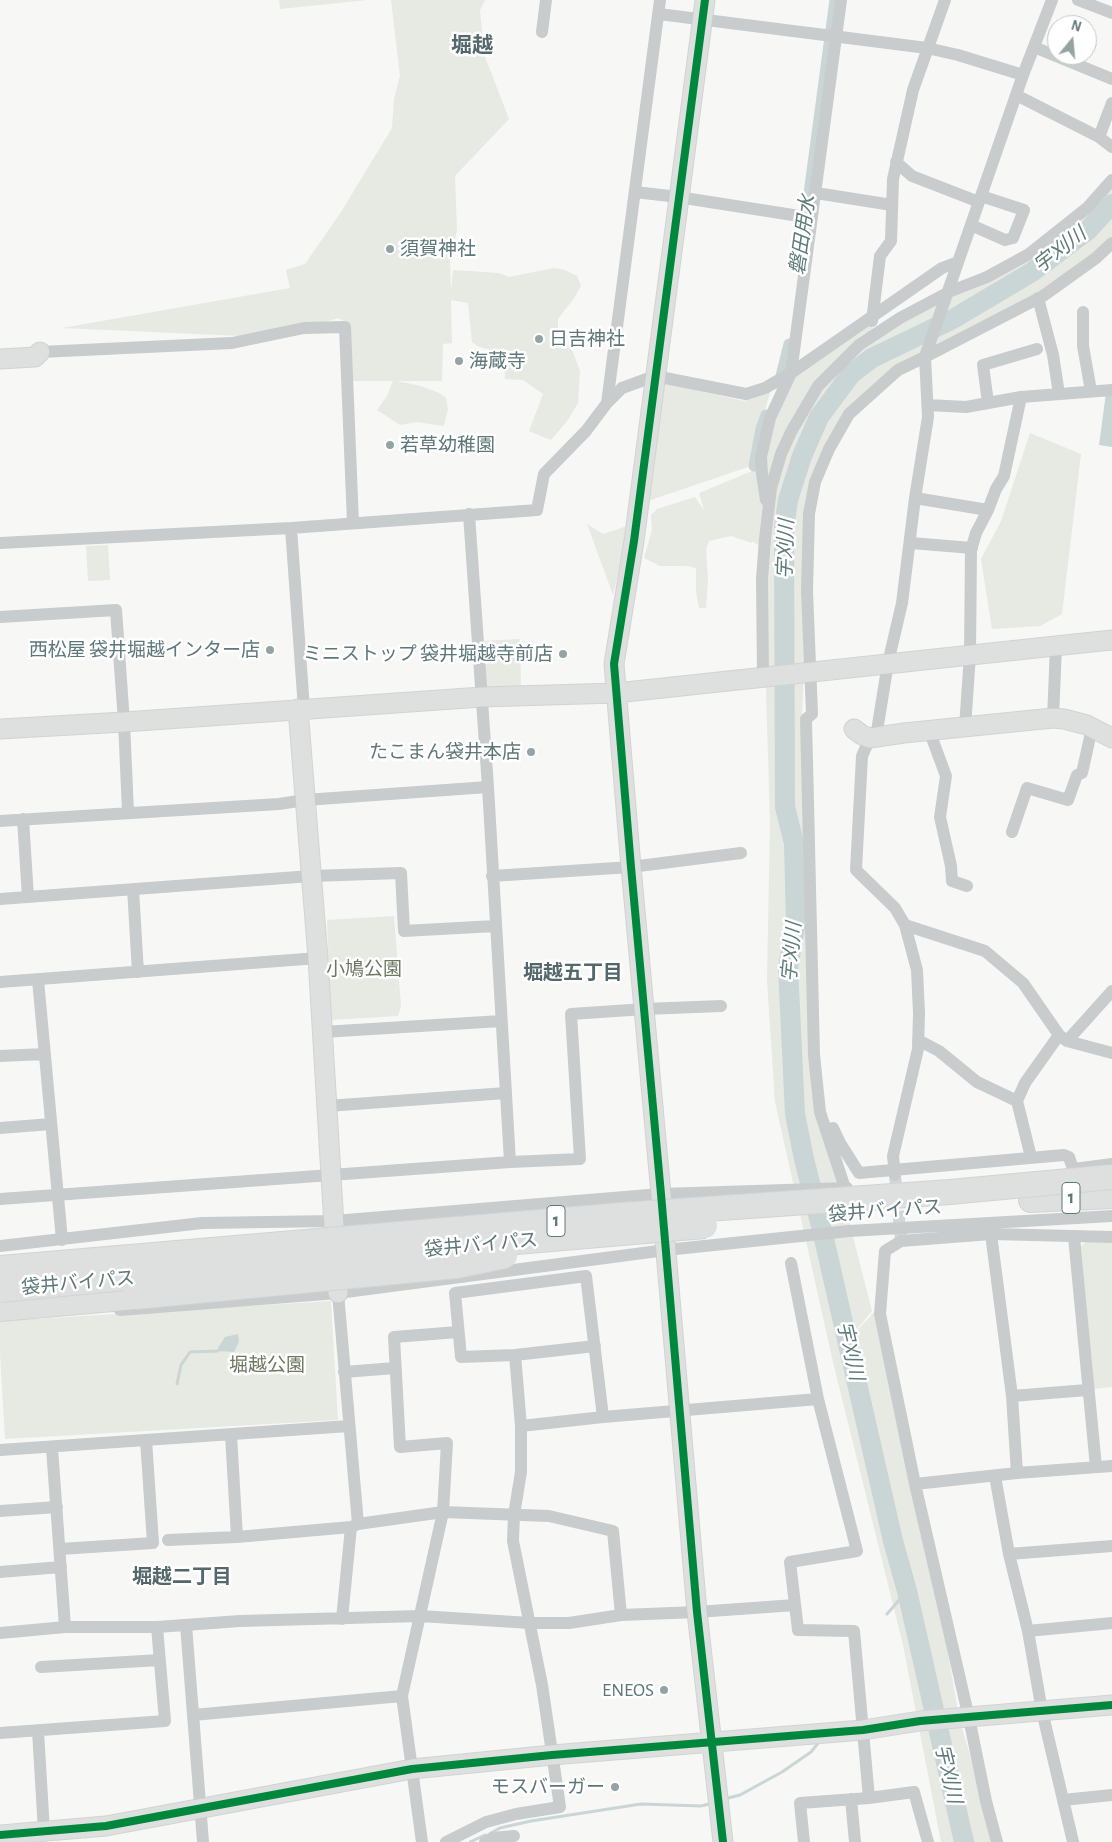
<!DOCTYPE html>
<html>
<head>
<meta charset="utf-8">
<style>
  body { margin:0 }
  #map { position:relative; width:1112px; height:1842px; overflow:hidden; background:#f7f7f6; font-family:"Alegreya Sans",sans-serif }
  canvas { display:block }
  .north { position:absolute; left:1047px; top:15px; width:50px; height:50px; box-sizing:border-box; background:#fff; border:1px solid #bfc9ca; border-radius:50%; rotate:17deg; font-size:14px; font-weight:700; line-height:20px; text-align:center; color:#5e777a }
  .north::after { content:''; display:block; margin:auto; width:18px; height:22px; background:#94a4a5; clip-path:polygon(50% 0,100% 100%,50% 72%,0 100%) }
</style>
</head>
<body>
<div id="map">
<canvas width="1112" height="1842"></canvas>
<div class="north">N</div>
</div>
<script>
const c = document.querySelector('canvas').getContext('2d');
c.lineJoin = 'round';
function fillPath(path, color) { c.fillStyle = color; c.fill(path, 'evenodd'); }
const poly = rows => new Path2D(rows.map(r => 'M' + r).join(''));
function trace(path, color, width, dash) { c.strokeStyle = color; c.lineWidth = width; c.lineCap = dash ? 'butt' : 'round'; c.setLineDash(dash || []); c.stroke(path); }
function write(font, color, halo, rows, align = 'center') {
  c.font = font + ' "Alegreya Sans","Noto Sans JP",sans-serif'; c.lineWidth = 5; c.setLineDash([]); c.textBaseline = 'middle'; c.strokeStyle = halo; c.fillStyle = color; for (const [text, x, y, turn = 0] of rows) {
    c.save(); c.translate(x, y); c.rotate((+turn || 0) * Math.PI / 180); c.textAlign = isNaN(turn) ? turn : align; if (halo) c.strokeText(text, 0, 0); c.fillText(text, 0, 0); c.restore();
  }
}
fillPath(poly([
  [279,0,367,0,280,9],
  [391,0,485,0,480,10,484,54,509,119,455,176,457,230,450,261,451,290,453,270,499,273,509,277,554,268,565,270,577,276,581,286,574,298,558,319,558,336,573,352,580,371,578,403,568,420,551,440,529,431,543,394,523,380,505,379,504,353,479,347,472,342,468,303,451,300,452,343,443,344,442,381,397,381,421,386,439,393,446,398,448,409,444,426,416,422,400,425,377,410,387,396,393,381,352,381,350,324,338,318,304,328,265,337,62,328,290,288,286,270,305,264,341,212,392,128,394,99,400,76],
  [1112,178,1112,242,1069,278,898,370,864,399,810,490,802,719,818,1121,839,1182,872,1311,846,1342,881,1305,932,1559,959,1718,996,1842,941,1842,903,1645,832,1358,775,1102,767,981,770,823,763,590,770,500,761,464,791,373,872,321,873,336,1029,254],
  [663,383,744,401,771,390,748,467,648,501],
  [1030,433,1081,454,1062,614,1040,626,992,629,981,559,1001,521],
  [757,469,767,517,758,545,752,541,752,543,731,536,709,541,706,549,708,579,706,608,699,608,696,592,696,568,687,566,660,566,644,558,652,530,651,515,657,509,695,497,704,510,699,493],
  [587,524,603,534,630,525,613,595],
  [108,545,110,580,88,581,86,546],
  [520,639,521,687,486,688,483,641],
  [394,916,401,1006,398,1016,331,1020,327,920],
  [1086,1242,1112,1243,1112,1387,1094,1389,1081,1246],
  [331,1301,338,1420,5,1439,0,1353,0,1321]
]), '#e7e9e3');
fillPath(poly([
  [1106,393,1112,394,1112,447,1099,445],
  [238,1334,239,1342,234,1352,218,1351,218,1348,225,1337]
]), '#cad5d5');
trace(poly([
  [177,1384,181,1365,190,1352,218,1351],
  [887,1614,907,1591],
  [724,1799,740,1795,782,1772,811,1752,819,1742],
  [491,1833,500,1828,531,1821,641,1804,701,1806,713,1803],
  [470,1842,485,1835]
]), '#cad5d5', 3);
trace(poly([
  [799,268,835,0],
  [779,384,789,344],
  [754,466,761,429,766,415]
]), '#cad5d5', 11);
trace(poly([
  [964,1842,907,1591,893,1541,822,1230,804,1159,795,1114,788,967,796,922,794,843,785,807,784,527,788,500,802,456,819,417,851,374,872,358,953,319,1032,272,1088,230,1112,204]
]), '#cad5d5', 20);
trace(poly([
  [895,1175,901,1241]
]), '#d1d7d7', 12, [12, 6]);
const secondary = poly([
  [705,0,634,541,614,664,631,867,661,1194,697,1612,723,1842],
  [0,359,35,357,40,352],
  [298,709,318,958,338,1293],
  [0,729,124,722,482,697,616,693,1112,640],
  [854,729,862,735,870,738,904,733,1053,718,1064,719,1087,725,1112,738],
  [0,1835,106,1826,412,1769,552,1755,863,1730,920,1721,1112,1705]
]);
const highway = poly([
  [1031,1200,1112,1196],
  [0,1309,135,1297]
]);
trace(secondary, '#d2d4d4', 21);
trace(highway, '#d2d4d3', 26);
trace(poly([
  [1078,0,1112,13],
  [659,14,927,48,958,55,1023,75],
  [542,32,546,0],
  [1034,47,1112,79],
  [1016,95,1099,137,1112,147],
  [1099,137,1112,103],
  [896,162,912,176,979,202],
  [635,192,678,197,812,218],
  [816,193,892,205],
  [971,225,1005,240,1013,238,1024,210,981,196],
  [956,268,1023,75,1052,0],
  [1038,298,1053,355,1059,394],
  [1083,312,1083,346,1091,391],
  [872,321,880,256,891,241,893,179,913,90,945,0],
  [40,352,232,343,304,328,345,327,353,523],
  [607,403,660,0],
  [988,403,983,365,1037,349],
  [928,405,966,407,1021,397,1112,390],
  [915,498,988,510],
  [766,500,762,474,761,457,770,418,791,373,841,0],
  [291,528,304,709],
  [0,543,291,528,537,510,544,474,586,431,607,403,622,388,655,376,746,394,765,388,791,373,942,268,958,262],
  [911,543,972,548],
  [0,617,116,610,124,722,128,812],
  [763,677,762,579,765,539,771,488,781,454,791,432,818,386,859,345,900,318,951,291,987,277,1029,254,1087,208,1112,180],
  [1053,718,1056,646],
  [965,727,970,655,971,550,976,533,988,510,996,489,1004,476,1021,397],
  [929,730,946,776,940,817,951,866,952,881,967,886],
  [876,737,888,663,902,603,915,498,928,417,925,357,927,351],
  [870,738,862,756,856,870,895,908,905,925,917,970,919,1013,918,1049,893,1156,895,1175],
  [23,819,28,897],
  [0,821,279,804,305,800,488,787],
  [1012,832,1027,788,1068,800,1077,775,1082,773,1092,728],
  [492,876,631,867,741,853],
  [133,889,138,972],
  [0,899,311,876,401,873,404,931,495,926],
  [905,925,985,951,1023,983,1059,1035,1067,1041,1112,1053],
  [38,980,62,1240],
  [0,982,318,958],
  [323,1032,501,1021],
  [918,1040,939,1051,977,1082,1017,1101],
  [1067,1041,1112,991],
  [0,1056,45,1054],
  [327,1106,506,1093],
  [0,1128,51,1124],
  [833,1128,840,1143,859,1173,1064,1155,1069,1157,1073,1169],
  [1031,1157,1017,1101,1025,1083,1059,1035],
  [510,1162,580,1159,571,1014,645,1009,721,1006],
  [1074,1169,1112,1164],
  [845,1188,820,1112,814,1055,806,719,812,714,807,591,809,514,815,482,829,449,849,414,898,370,925,357,1043,296,1096,258,1112,243],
  [0,1199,510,1162,488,787,469,514],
  [991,1234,1012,1396,1017,1473],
  [1074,1237,1096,1467],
  [0,1246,202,1223,334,1221,661,1194,847,1188],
  [791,1263,818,1399,857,1551,790,1562,798,1630,854,1631,869,1798],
  [338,1293,358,1524],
  [120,1310,338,1293,666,1250,849,1231,1112,1216],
  [595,1346,515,1355,461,1357,455,1293,586,1276,603,1417],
  [344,1372,395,1368],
  [1012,1396,1087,1390],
  [521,1426,603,1417,818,1399],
  [231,1435,237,1537],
  [52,1448,65,1627],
  [0,1450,349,1426],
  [995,1476,1009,1554,1028,1631,1042,1711,1073,1842],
  [915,1484,1017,1473,1112,1466],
  [0,1511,57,1507],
  [168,1540,237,1537,351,1527,358,1524,443,1512,549,1516,613,1531,621,1615],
  [60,1549,153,1543,146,1440],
  [1009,1554,1112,1546],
  [0,1572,61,1567],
  [342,1619,351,1527],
  [186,1625,203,1842],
  [1028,1631,1112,1623],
  [0,1633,65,1627,157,1627,240,1621,420,1616,530,1623,569,1623,621,1615,697,1612,795,1605],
  [41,1667,160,1660],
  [193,1715,402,1696],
  [38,1731,44,1831],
  [0,1733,165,1721,157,1627],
  [851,1799,855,1842],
  [1063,1800,1112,1795],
  [422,1842,402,1696,443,1512,447,1443,400,1447,394,1337,458,1332],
  [446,1842,486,1822,516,1814,560,1807,542,1685,513,1541,514,1515,521,1472,521,1426,515,1355],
  [485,1842,492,1838,514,1836],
  [804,1842,800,1803,869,1798,914,1792,928,1842],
  [997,1842,986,1801,969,1718,915,1484,880,1314,885,1251,901,1241,991,1234,1112,1237]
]), '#c9cccc', 12);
trace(secondary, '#dedfdf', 19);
trace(highway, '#dedfdf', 24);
const highwayBridge = poly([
  [0,1268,621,1215,950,1192,1112,1177],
  [0,1290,363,1255,705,1226],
  [135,1297,457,1266,505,1256]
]);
trace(highwayBridge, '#d2d4d3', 26, []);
trace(poly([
  [927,351,955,271]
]), '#c9cccc', 12);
trace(highwayBridge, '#dedfdf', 24);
trace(poly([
  [705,0,634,541,614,664,631,867,661,1194,697,1612,723,1842],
  [0,1835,106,1826,412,1769,552,1755,863,1730,920,1721,1112,1705]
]), '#00873e', 8);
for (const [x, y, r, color] of [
  [390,249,5,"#94a4a5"],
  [539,339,5,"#94a4a5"],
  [459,361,5,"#94a4a5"],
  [390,445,5,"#94a4a5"],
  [270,650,5,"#94a4a5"],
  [563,654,5,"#94a4a5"],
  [531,752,5,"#94a4a5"],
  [664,1690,5,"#94a4a5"],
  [615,1787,5,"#94a4a5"]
]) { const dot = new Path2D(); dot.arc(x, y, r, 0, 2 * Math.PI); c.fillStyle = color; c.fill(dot); trace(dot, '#fff', 2); }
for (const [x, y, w] of [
  [1071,1198,18],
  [556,1221,18]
]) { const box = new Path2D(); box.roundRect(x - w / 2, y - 15.5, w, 31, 4); c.fillStyle = '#fff'; c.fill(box); trace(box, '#5e777a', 1); }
write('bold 18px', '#5e777a', null, [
  ["1",1071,1198],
  ["1",556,1221]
]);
write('19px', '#5e777a', '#fff', [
  ["須賀神社",400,249,"left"],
  ["日吉神社",549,339,"left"],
  ["海蔵寺",469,361,"left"],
  ["若草幼稚園",400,445,"left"],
  ["西松屋 袋井堀越インター店",260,650],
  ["ミニストップ 袋井堀越寺前店",553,654],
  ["たこまん袋井本店",521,752],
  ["ENEOS",654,1690],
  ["モスバーガー",605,1787]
], 'right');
write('19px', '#6d7861', '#fff', [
  ["小鳩公園",364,969],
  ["堀越公園",267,1365]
]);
write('19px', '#5e777a', '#fff', [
  ["袋井バイパス",885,1211,-4],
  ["袋井バイパス",481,1245,-5],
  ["袋井バイパス",78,1283,-5]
]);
write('italic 20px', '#5d7b79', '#fff', [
  ["磐田用水",803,235,-82],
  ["宇刈川",1060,250,-38],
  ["宇刈川",786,549,-88],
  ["宇刈川",792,952,-85],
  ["宇刈川",850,1351,77],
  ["宇刈川",948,1774,77]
]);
write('bold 20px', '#54686b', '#fff', [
  ["堀越五丁目",573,973],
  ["堀越二丁目",182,1577]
]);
write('bold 21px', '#54686b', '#fff', [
  ["堀越",472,46]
]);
</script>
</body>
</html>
